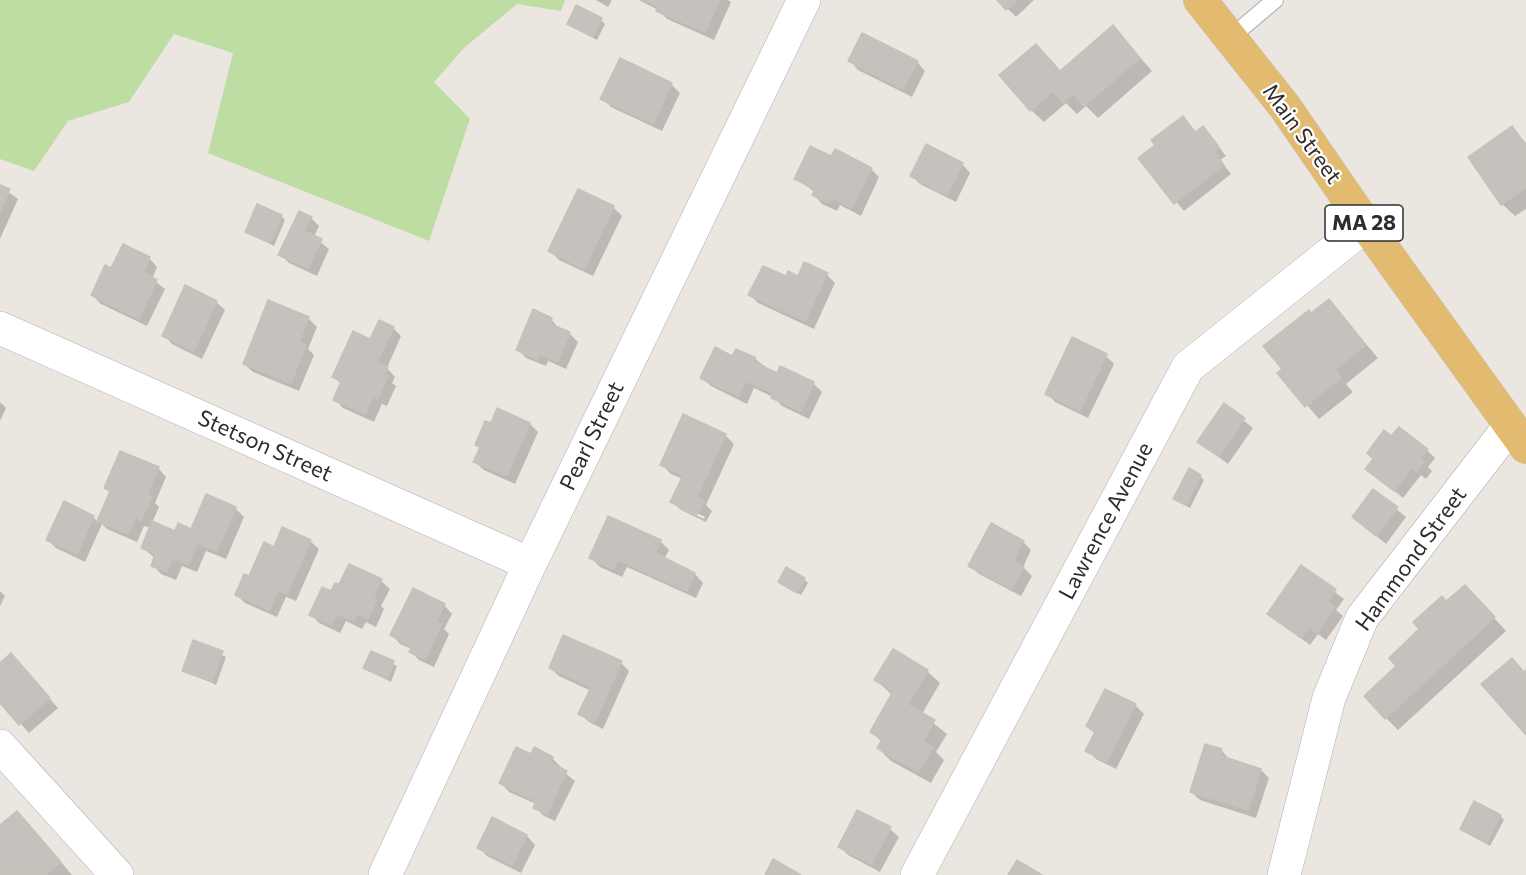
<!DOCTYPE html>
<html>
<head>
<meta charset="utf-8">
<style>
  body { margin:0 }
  canvas { display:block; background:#ece6e1 }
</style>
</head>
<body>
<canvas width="1526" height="875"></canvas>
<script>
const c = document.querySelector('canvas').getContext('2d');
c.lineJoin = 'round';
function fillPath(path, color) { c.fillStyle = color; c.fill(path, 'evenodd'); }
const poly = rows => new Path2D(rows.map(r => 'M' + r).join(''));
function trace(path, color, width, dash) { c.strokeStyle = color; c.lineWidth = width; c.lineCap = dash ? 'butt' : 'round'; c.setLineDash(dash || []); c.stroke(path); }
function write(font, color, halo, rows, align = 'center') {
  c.font = font + ' Commissioner,sans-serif'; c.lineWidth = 4.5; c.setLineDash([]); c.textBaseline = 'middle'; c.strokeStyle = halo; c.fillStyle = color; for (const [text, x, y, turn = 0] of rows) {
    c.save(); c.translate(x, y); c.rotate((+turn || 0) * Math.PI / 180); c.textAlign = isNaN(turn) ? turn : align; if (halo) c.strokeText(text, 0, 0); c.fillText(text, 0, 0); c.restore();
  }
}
fillPath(poly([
  [0,0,565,0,561,11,517,4,464,48,434,82,470,119,429,241,208,153,233,53,174,34,129,102,68,121,34,171,0,159]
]), '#bddda3');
fillPath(poly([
  [596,0,612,0,608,7],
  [639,0,728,0,731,2,714,40,667,19,658,10],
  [999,0,1034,0,1016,17],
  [601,20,605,24,597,40,568,24],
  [1125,40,1152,71,1098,118,1086,106,1077,114,1066,103,1044,122,1031,110,1060,72],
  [850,61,917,62,925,71,912,97,858,70],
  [671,84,680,93,662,131,611,107,602,98],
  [1182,118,1196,133,1203,128,1211,137,1226,156,1220,160,1231,174,1184,211,1140,158,1157,145],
  [1512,128,1526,143,1526,209,1515,216,1502,204],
  [832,158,871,169,879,177,861,216,840,205,837,211,822,204,814,195,815,192,796,179],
  [962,164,970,173,956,202,920,184,912,176],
  [0,186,18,199,0,239],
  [613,207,622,216,593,276,559,260,550,251],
  [281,216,285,220,274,246,247,232],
  [311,218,319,226,314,237,329,249,317,276,289,263,280,254],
  [149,258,157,267,152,279,165,289,147,326,101,304,92,295,112,270],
  [827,275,835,283,814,329,758,303,750,295,786,278],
  [1329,301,1378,358,1346,384,1353,392,1319,419,1279,373,1284,369,1311,315],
  [216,302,225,310,202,359,172,344,164,335],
  [308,318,317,327,308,349,314,355,299,391,253,372,244,364],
  [551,319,559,329,569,333,578,342,566,369,548,361,546,366,526,358,518,349],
  [393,328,401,336,387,368,395,377,392,383,396,386,387,406,382,404,374,422,343,408,335,399,341,384,334,377,371,341],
  [1106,356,1114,364,1088,418,1055,402,1047,393],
  [733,358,755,359,777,375,781,368,814,384,822,392,809,419,782,406,773,397,754,388,747,404,711,386,702,378],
  [0,402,6,408,0,421],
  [1224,405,1253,428,1228,464,1199,442],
  [530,424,538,432,515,484,484,470,475,462,481,448,477,444],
  [725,435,734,444,706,505,712,511,706,522,681,510,672,502,683,479,671,474,662,465],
  [680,505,705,517,704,519,680,508],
  [1392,438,1427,450,1435,458,1428,467,1432,471,1426,479,1421,475,1403,498,1367,469],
  [158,468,166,477,155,503,159,507,152,523,175,533,192,530,235,508,244,517,226,559,206,551,197,572,182,566,176,580,161,574,153,565,155,558,143,548,151,528,144,526,137,542,107,529,102,524,85,562,56,548,48,540,93,517,98,522,111,492,106,488],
  [1200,476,1204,480,1190,508,1179,502,1175,498],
  [1374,491,1406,517,1386,544,1354,517],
  [310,541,319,549,296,601,286,597,277,617,245,603,236,594,274,549],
  [660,541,669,550,664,559,695,574,703,583,696,598,627,567,622,577,600,567,591,558],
  [1023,542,1031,550,1023,567,1032,576,1021,596,979,574,970,566],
  [1302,567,1344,599,1336,610,1343,616,1326,640,1318,634,1310,645,1269,614],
  [804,579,808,583,801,595,779,582],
  [381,581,390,589,381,606,384,609,376,627,366,622,362,629,346,621,340,633,319,623,310,614],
  [0,591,5,596,0,606],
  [1477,599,1506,631,1398,730,1386,718,1399,666,1446,603],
  [444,605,452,614,444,629,449,634,434,667,419,660,411,652,412,649,400,644,392,635],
  [194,642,226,657,216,685,183,670],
  [371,653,397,666,391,682,365,668],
  [621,663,629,671,603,729,589,722,580,714,591,691,559,676,550,668],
  [19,664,58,708,29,733,0,700,0,665],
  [927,671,940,683,922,714,947,734,936,752,944,760,931,783,891,761,878,748,882,742,871,732,892,695,876,680],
  [1135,705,1144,714,1116,769,1096,759,1087,750,1095,734,1087,726],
  [1221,750,1229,759,1261,770,1269,778,1256,818,1200,800,1191,792],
  [532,756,552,758,561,767,560,769,575,781,555,821,544,816,535,807,536,804,509,792,501,783],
  [17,813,33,829,72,875,0,875,0,827],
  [1500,816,1504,820,1490,846,1461,828],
  [493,819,527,836,535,845,521,873,487,856,479,848],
  [890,829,899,837,880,872,848,855,840,847]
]), '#0003');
const building = poly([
  [643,0,720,0,705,32,656,11,658,6,643,0],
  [997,0,1017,0,1006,10,997,0],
  [576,5,602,18,593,37,567,24,576,5],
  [1113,25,1140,58,1084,106,1073,94,1063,103,1053,91,1030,111,999,75,1036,44,1060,71,1113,25],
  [862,33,918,61,903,89,848,61,862,33],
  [620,58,672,83,653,124,600,99,620,58],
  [1183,116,1195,132,1203,126,1219,147,1213,151,1224,165,1174,204,1138,158,1155,145,1151,140,1183,116],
  [1512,126,1526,146,1526,187,1501,205,1468,157,1512,126],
  [926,144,963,163,947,195,910,176,926,144],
  [810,146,831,156,835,149,872,168,852,208,831,198,829,203,812,195,815,189,794,179,810,146],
  [0,185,10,189,0,212,0,185],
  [578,189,614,206,584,269,548,251,578,189],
  [257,204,282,215,270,243,245,232,257,204],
  [299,211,312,217,304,231,322,239,308,268,278,255,299,211],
  [123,244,150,257,143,272,157,280,139,319,91,295,105,265,111,268,123,244],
  [804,262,828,273,805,321,748,295,763,266,786,276,788,271,798,276,804,262],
  [185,285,217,301,194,351,162,336,185,285],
  [1329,299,1366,345,1335,370,1341,378,1305,407,1277,373,1282,369,1263,346,1309,310,1311,313,1329,299],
  [268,300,309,317,299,342,306,345,291,383,243,364,268,300],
  [533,309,552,318,550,324,570,332,558,362,540,354,537,359,516,350,533,309],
  [379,320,394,327,377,362,388,367,384,374,388,376,378,399,373,396,365,414,333,400,341,381,332,377,353,331,370,339,379,320],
  [1072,337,1107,354,1080,411,1045,394,1072,337],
  [715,347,732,356,736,349,756,358,754,362,777,373,780,366,814,382,801,411,771,398,773,393,746,381,739,396,700,378,715,347],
  [1224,403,1245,418,1219,457,1197,442,1224,403],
  [497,408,530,423,507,476,473,462,480,447,475,445,485,421,491,423,497,408],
  [683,414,726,434,697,497,704,501,697,515,670,502,683,475,660,465,683,414],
  [1399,427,1428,449,1420,458,1424,461,1417,472,1412,467,1394,491,1365,469,1373,459,1367,453,1384,430,1391,436,1399,427],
  [120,451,159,467,147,495,152,497,141,520,135,518,128,534,97,521,110,491,104,488,120,451],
  [1189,468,1201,475,1186,505,1173,499,1189,468],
  [1373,489,1398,507,1376,536,1352,517,1373,489],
  [206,494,236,507,217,551,197,543,188,565,173,558,167,572,151,566,155,554,141,548,152,521,175,531,178,523,191,529,206,494],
  [64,501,94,516,77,554,46,540,64,501],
  [608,516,661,540,655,553,695,573,687,591,618,560,614,569,589,558,608,516],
  [991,523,1024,541,1013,561,1024,566,1012,589,968,566,991,523],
  [282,527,311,540,287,594,278,590,269,610,235,595,244,574,249,576,264,542,274,547,282,527],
  [349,564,382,579,373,598,377,599,368,619,357,614,354,621,337,614,332,625,309,615,322,587,331,591,335,583,339,584,349,564],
  [1301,565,1336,589,1328,602,1335,607,1317,633,1309,627,1301,638,1267,614,1301,565],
  [786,567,805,578,797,593,778,582,786,567],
  [1465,585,1495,617,1385,719,1364,696,1396,666,1389,658,1419,629,1413,622,1442,596,1446,601,1465,585],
  [413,588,445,604,436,621,442,624,425,659,409,652,412,646,390,635,413,588],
  [563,635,622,661,595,722,578,714,591,687,549,668,563,635],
  [193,640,223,651,212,682,182,671,193,640],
  [893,649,928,670,908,705,935,720,923,741,933,747,918,772,877,748,882,739,870,732,893,691,874,680,893,649],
  [371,651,394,661,387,679,363,668,371,651],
  [11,653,50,698,19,725,0,703,0,663,11,653],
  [1512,658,1524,672,1526,670,1526,735,1481,684,1512,658],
  [1105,689,1136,704,1107,762,1085,751,1095,732,1086,726,1105,689],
  [1205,744,1222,749,1219,755,1261,769,1248,810,1190,792,1205,744],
  [516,747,531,754,534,747,553,757,551,763,567,771,547,814,533,808,536,801,499,783,516,747],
  [1474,801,1501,815,1486,843,1460,829,1474,801],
  [857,810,891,827,872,864,838,847,857,810],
  [17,811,61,862,46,875,0,875,0,825,17,811],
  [492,817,527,835,512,865,477,848,492,817],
  [773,859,801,875,765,875,773,859],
  [1017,860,1042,875,1008,875,1017,860]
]);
fillPath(building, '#c5c1bc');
trace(building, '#c8c1ba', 1.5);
const lane = poly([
  [1230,38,1275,0]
]);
const street = poly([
  [0,328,530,564],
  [0,746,117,875],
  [385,875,530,564,804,0],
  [917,875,1188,367,1366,225],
  [1284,875,1329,698,1362,618,1510,426]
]);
const primary = poly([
  [1200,0,1285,107,1366,225,1526,447]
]);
trace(lane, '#adb0b7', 18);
trace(street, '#adb0b7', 34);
trace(primary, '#c4c4c4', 34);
trace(lane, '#fff', 16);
trace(street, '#fff', 33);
trace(primary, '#e2bb70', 33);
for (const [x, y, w] of [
  [1364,223,78]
]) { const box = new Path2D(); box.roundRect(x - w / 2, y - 18, w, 36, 4.5); c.fillStyle = '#fff'; c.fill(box); trace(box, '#2c2c2c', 1.5); }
write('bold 21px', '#2c2c2c', null, [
  ["MA 28",1364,223]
]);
write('22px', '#2c2c2c', '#fff', [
  ["Main Street",1302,134,54],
  ["Pearl Street",592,436,-64],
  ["Stetson Street",265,446,24],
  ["Lawrence Avenue",1106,521,-62],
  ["Hammond Street",1411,559,-54]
]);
</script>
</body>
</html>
